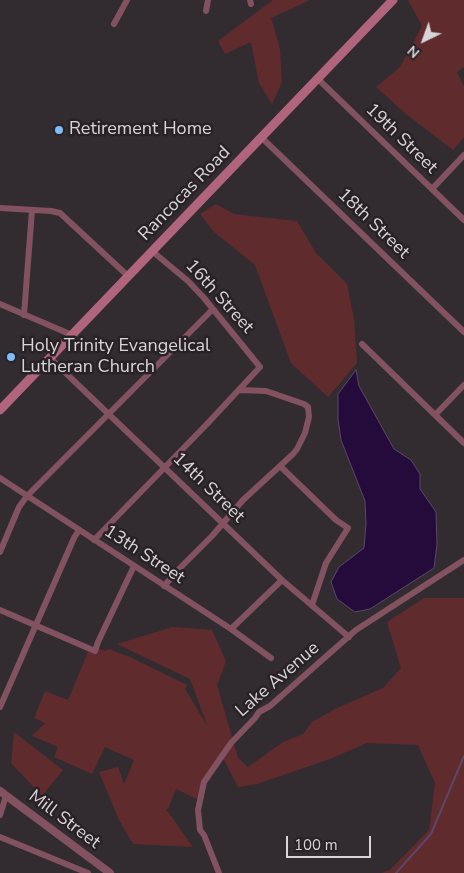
<!DOCTYPE html>
<html>
<head>
<meta charset="utf-8">
<style>
  body { margin:0 }
  #map { position:relative; width:464px; height:873px; overflow:hidden; background:#322c30; font-family:"Nunito Sans",sans-serif }
  canvas { display:block }
  .north { position:absolute; left:399px; top:15px; width:50px; height:50px; -webkit-text-stroke:4px #282226; paint-order:stroke; rotate:222deg; font-size:14px; font-weight:700; line-height:20px; text-align:center; color:#d8d4d7 }
  .north::after { content:''; display:block; margin:auto; width:18px; height:22px; background:#d8d4d7; clip-path:polygon(50% 0,100% 100%,50% 72%,0 100%) }
  .scale { position:absolute; left:286px; top:836px; width:85px; height:22px; box-sizing:border-box; border:2px solid #d8d4d7; border-top:0; padding-left:6px; font-size:15px; line-height:18px; white-space:nowrap; color:#d8d4d7; -webkit-text-stroke:4px #282226; paint-order:stroke }
</style>
</head>
<body>
<div id="map">
<canvas width="464" height="873"></canvas>
<div class="north">N</div>
<div class="scale">100 m</div>
</div>
<script>
const c = document.querySelector('canvas').getContext('2d');
c.lineJoin = 'round';
function fillPath(path, color) { c.fillStyle = color; c.fill(path, 'evenodd'); }
const poly = rows => new Path2D(rows.map(r => 'M' + r).join(''));
function trace(path, color, width, dash) { c.strokeStyle = color; c.lineWidth = width; c.lineCap = dash ? 'butt' : 'round'; c.setLineDash(dash || []); c.stroke(path); }
function write(font, color, halo, rows, align = 'center') {
  c.font = font + ' "Nunito Sans",sans-serif'; c.lineWidth = 5; c.setLineDash([]); c.textBaseline = 'middle'; c.strokeStyle = halo; c.fillStyle = color; for (const [text, x, y, turn = 0] of rows) {
    c.save(); c.translate(x, y); c.rotate((+turn || 0) * Math.PI / 180); c.textAlign = isNaN(turn) ? turn : align; if (halo) c.strokeText(text, 0, 0); c.fillText(text, 0, 0); c.restore();
  }
}
fillPath(poly([
  [273,0,310,0,271,18,280,49,282,82,272,104,259,83,251,42,225,54,218,41],
  [408,0,464,0,464,67,457,72,464,86,464,137,453,150,406,114,376,87,400,67,422,26],
  [216,204,234,214,297,221,316,253,347,284,354,319,357,363,328,397,291,363,255,265,213,231,200,214],
  [424,598,464,598,464,873,381,873,390,870,429,830,435,783,418,745,367,743,330,759,257,784,238,787,222,756,197,799,176,789,168,809,166,809,193,847,133,844,119,820,99,772,118,767,124,784,134,760,105,747,92,774,54,757,58,747,32,736,45,723,34,718,45,691,68,700,90,647,106,651,108,649,130,657,187,685,185,689,208,727,190,679,117,644,173,627,212,630,226,661,217,685,238,758,248,767,283,742,303,734,312,722,337,708,383,688,401,668,387,622],
  [14,732,63,770,42,796,11,763]
]), '#602b2d');
const water = poly([
  [356,370,359,386,394,449,411,460,420,474,420,489,436,512,437,544,434,568,370,609,355,612,337,599,331,582,339,567,364,548,366,524,365,501,341,440,338,419,338,394,356,370]
]);
fillPath(water, '#240b3c');
trace(water, '#5a476a', 1);
trace(poly([
  [396,873,431,834,464,756]
]), '#5a476a', 2);
trace(poly([
  [250,0,251,4],
  [206,11,208,0],
  [114,24,127,0],
  [318,79,464,220],
  [261,137,464,332],
  [432,189,464,155],
  [0,208,51,211,60,213,128,276],
  [0,304,72,335],
  [24,315,32,210],
  [362,344,464,443],
  [50,358,282,580,349,637],
  [436,414,464,385],
  [280,466,336,520,348,528,326,563,312,605],
  [0,478,231,629,271,658],
  [94,540,207,424,260,367,204,298,188,281,152,251],
  [0,552,19,507,27,496,212,310],
  [164,586,180,568,212,536,243,500,293,454,297,449,305,433,309,417,308,407,304,404,266,391,239,390],
  [0,610,95,651,98,642,134,566],
  [231,629,282,580],
  [0,707,74,538,79,530],
  [0,815,6,796],
  [0,837,88,873],
  [219,873,204,835,200,830,198,810,204,782,231,743,255,718,259,712,270,706,356,630,464,560]
]), '#835261', 6);
trace(poly([
  [0,791,110,873]
]), '#835261', 8);
trace(poly([
  [0,410,393,0]
]), '#b1657d', 9);
for (const [x, y, r, color] of [
  [59,130,5,"#7cbef9"],
  [11,357,5,"#7cbef9"]
]) { const dot = new Path2D(); dot.arc(x, y, r, 0, 2 * Math.PI); c.fillStyle = color; c.fill(dot); trace(dot, '#282226', 2); }
write('18px', '#d8d4d7', '#282226', [
  ["Retirement Home",69,130],
  ["Holy Trinity Evangelical",21,347],
  ["Lutheran Church",21,368]
], 'left');
write('18px', '#d8d4d7', '#282226', [
  ["19th Street",401,139,44],
  ["Rancocas Road",185,194,-46],
  ["18th Street",373,224,44],
  ["16th Street",219,297,48],
  ["14th Street",208,488,44],
  ["13th Street",144,555,33],
  ["Lake Avenue",278,680,-41],
  ["Mill Street",64,820,37]
]);
</script>
</body>
</html>
